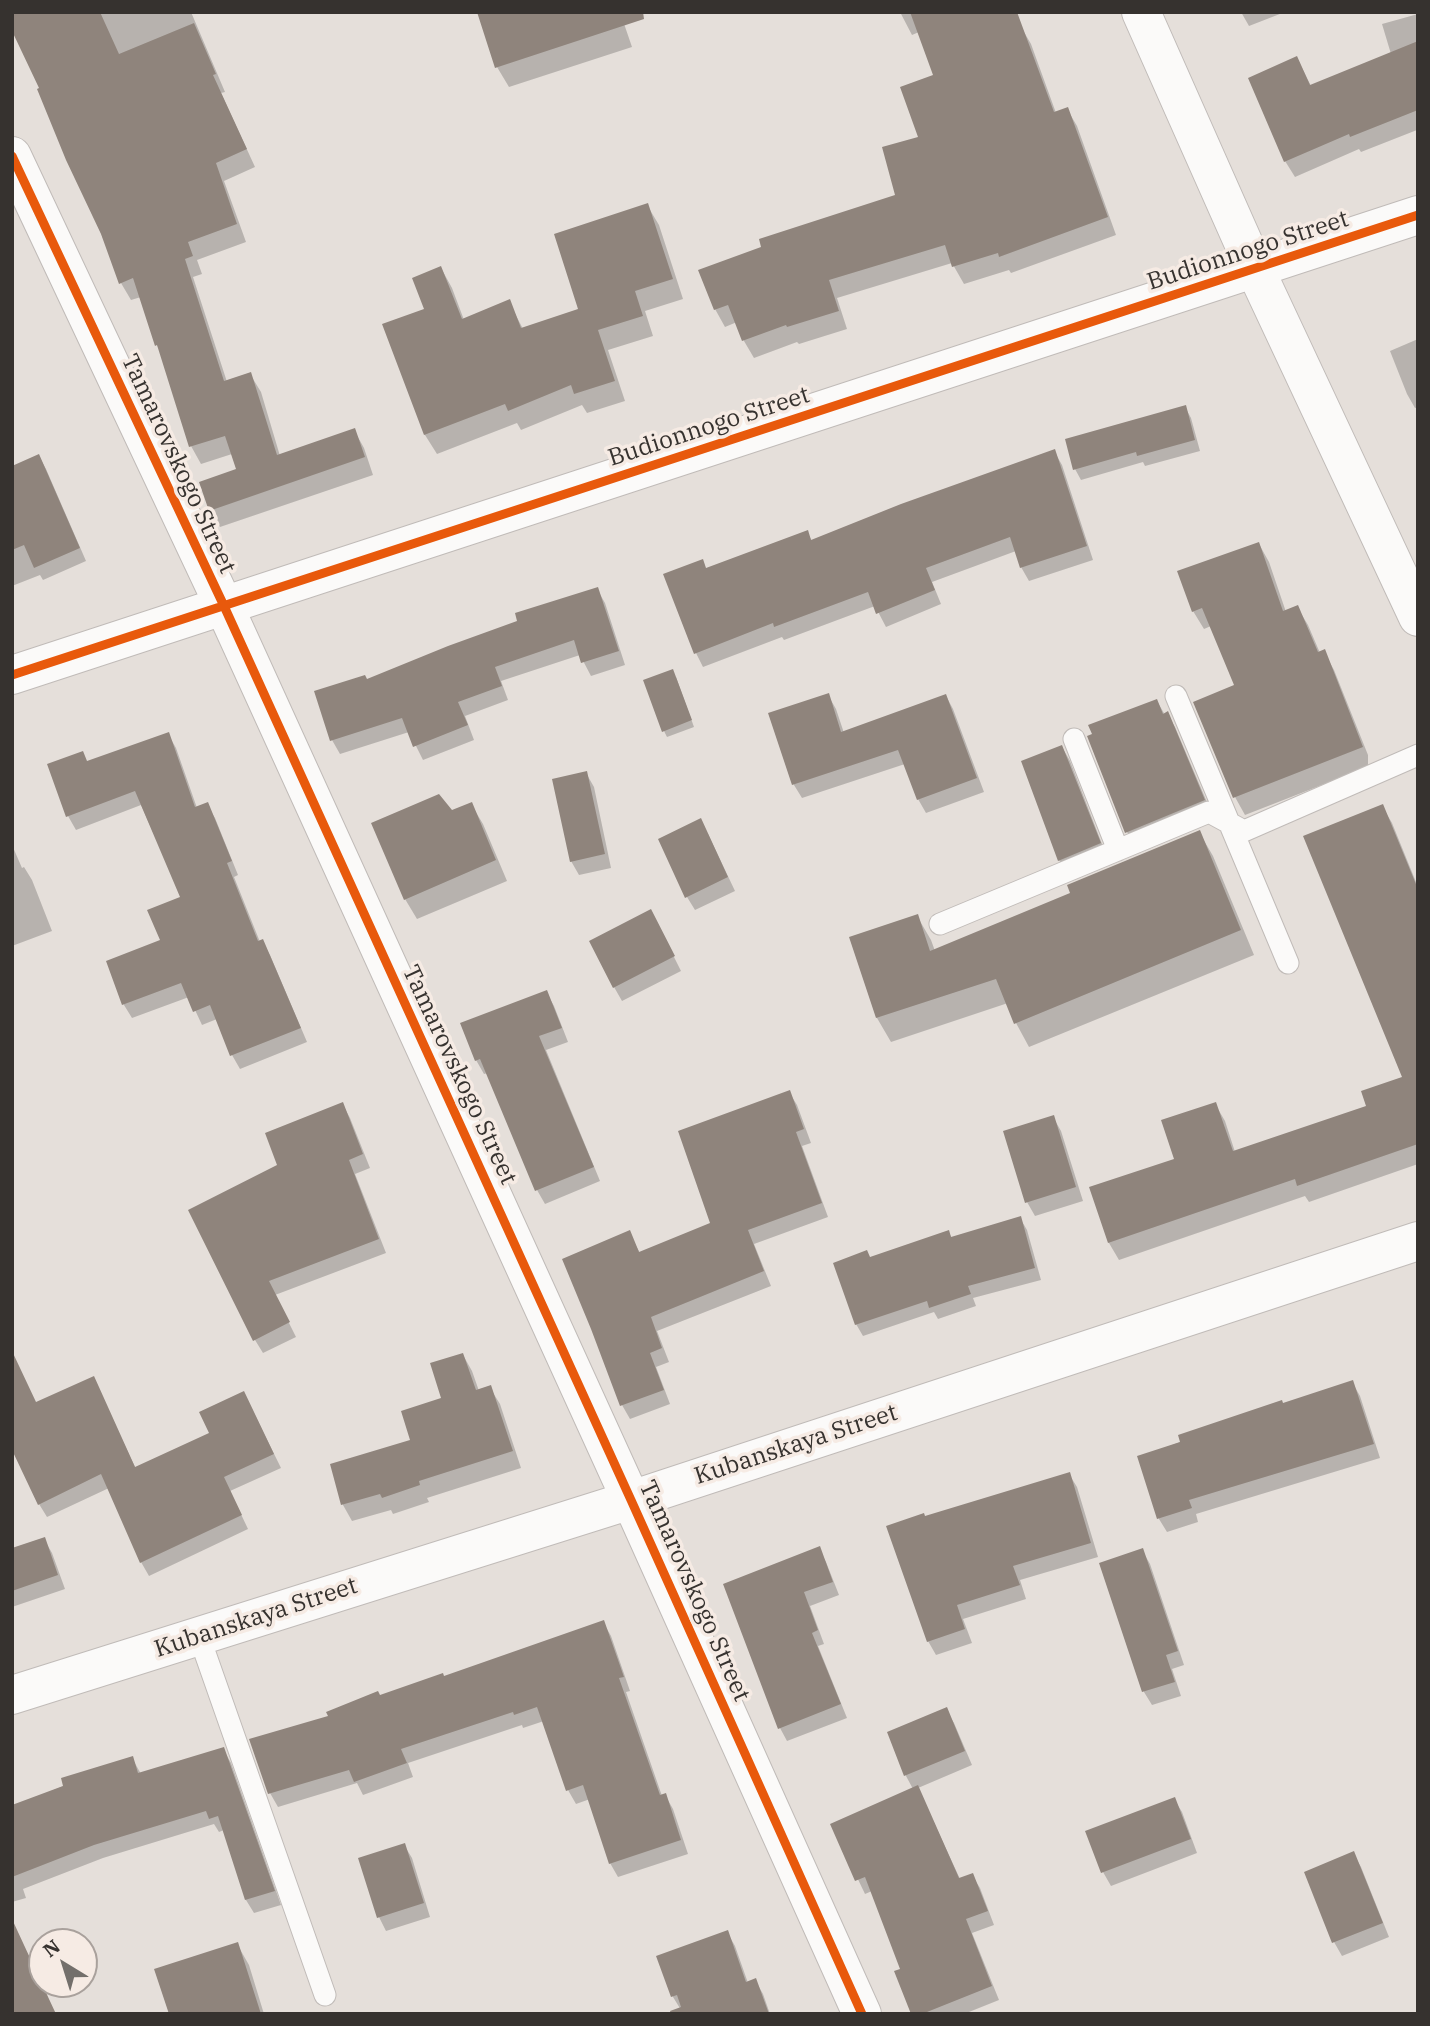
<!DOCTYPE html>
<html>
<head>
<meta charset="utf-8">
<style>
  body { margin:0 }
  #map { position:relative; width:1430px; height:2026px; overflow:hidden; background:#e5dfda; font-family:"IBM Plex Serif",serif }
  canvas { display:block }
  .frame { position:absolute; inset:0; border:14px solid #36322f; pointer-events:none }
  .north { position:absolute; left:28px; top:1928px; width:70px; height:70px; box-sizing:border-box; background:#f6ebe4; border:2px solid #a9a19c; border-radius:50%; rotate:322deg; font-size:19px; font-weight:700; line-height:28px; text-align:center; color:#36322f }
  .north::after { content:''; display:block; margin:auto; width:24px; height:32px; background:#736f6b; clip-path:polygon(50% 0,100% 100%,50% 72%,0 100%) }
</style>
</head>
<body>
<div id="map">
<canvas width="1430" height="2026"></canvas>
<div class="frame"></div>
<div class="north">N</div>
</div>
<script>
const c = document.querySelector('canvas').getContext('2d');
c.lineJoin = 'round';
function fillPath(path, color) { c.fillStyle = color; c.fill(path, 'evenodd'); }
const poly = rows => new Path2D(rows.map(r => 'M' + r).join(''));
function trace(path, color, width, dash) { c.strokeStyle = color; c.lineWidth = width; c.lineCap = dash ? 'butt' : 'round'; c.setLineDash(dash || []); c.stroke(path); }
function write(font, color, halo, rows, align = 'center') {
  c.font = font + ' "IBM Plex Serif",serif'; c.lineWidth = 7; c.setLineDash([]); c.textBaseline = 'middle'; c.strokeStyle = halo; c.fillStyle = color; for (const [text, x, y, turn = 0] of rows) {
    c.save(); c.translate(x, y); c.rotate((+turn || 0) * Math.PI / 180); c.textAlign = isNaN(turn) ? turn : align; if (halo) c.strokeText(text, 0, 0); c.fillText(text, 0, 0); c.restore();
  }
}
fillPath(poly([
  [12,12,191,12,225,92,221,93,255,167,224,181,246,242,197,260,202,274,193,277,227,382,250,374,261,392,280,456,354,430,364,448,373,475,220,527,210,510,238,470,232,454,201,464,191,446,162,354,157,345,141,297,131,300,121,283],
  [620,12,632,47,509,87,497,67],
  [900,12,1001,12,1021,27,1031,44,1056,113,1067,109,1077,126,1116,235,1011,273,1009,270,964,284,952,263,837,298,847,329,799,344,797,342,754,358,744,341,737,322,725,327,715,309,897,196,920,138,935,76,919,32,912,35],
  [1241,12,1285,12,1249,26],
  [1418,14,1418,131,1417,130,1361,152,1359,149,1295,177,1285,161,1297,58,1311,86,1391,54,1382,24],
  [647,205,659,225,683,299,645,311,653,336,608,350,625,401,587,413,582,405,521,430,517,423,437,454,425,435,384,325,426,310,441,268,452,288,464,320,509,302,523,329,580,310],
  [1418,339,1418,407,1415,408,1407,394,1390,351],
  [1185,407,1191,418,1200,451,1145,466,1143,462,1081,480,1075,469],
  [1054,451,1062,465,1093,560,1029,581,1021,567,1016,551,932,582,941,604,886,627,875,606,784,640,782,637,703,667,696,653,707,569,807,532,812,541],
  [39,456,46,469,86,561,43,580,40,575,12,586,12,468],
  [1259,544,1269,562,1286,612,1297,607,1308,625,1320,653,1324,652,1334,670,1368,755,1368,767,1245,815,1235,797,1236,686,1211,626,1204,629,1193,611],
  [597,589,605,603,625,665,591,676,580,655,501,681,508,700,465,716,474,740,423,760,409,732,340,754,332,740,317,692,367,681,520,622],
  [676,677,694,727,667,737,664,731],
  [828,695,836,709,844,733,946,696,953,709,984,792,926,813,918,799,905,764,802,798,794,785,770,715],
  [1157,701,1165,715,1167,714,1175,727,1212,814,1135,846,1127,832],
  [168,734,176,748,197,808,207,805,215,818,238,875,234,877,260,942,262,941,270,955,307,1042,240,1069,232,1055,217,1019,202,1025,189,997,132,1018,124,1005,108,962,162,941,182,898,141,805,76,830,68,816,88,762],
  [1062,747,1070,761,1107,857,1067,874,1059,860],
  [586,773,594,787,611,868,579,875,571,861],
  [471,804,483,824,507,881,417,919,405,899,451,812],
  [1382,806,1392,823,1418,887,1418,1164,1309,1202,1305,1196,1119,1260,1109,1243,1091,1188,1177,1160,1215,1104,1225,1121,1235,1152,1368,1107,1404,1079],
  [1199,832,1213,856,1254,955,1029,1047,1016,1023,1008,1003,891,1042,877,1018,851,938,917,916,931,940,935,951,1072,894],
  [708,834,735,891,695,910,687,897],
  [12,845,22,868,24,867,32,880,52,931,12,946],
  [658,925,681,971,622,1001,614,987],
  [546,992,554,1006,568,1042,546,1050,600,1181,545,1204,537,1190,488,1073,484,1074,476,1060],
  [789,1092,797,1105,811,1143,802,1146,828,1217,754,1244,771,1286,657,1331,669,1362,656,1367,670,1404,630,1419,622,1405,593,1328,629,1233,640,1253,713,1224],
  [343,1105,350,1118,370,1168,355,1174,386,1253,275,1295,296,1337,263,1353,255,1340,280,1166],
  [1053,1117,1061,1131,1083,1201,1035,1216,1027,1202],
  [1020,1218,1027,1230,1041,1280,973,1298,976,1306,938,1319,934,1312,863,1336,856,1324,870,1259,949,1233,952,1238],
  [463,1355,472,1371,479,1391,490,1388,500,1404,521,1468,427,1498,429,1502,393,1514,391,1510,352,1521,343,1505,332,1465,413,1441,444,1399],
  [93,1378,136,1469,211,1434,251,1407,281,1468,230,1491,248,1529,149,1576,141,1562,109,1488,47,1517,39,1504,36,1404],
  [1352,1382,1360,1396,1380,1458,1196,1514,1198,1522,1167,1532,1159,1519,1139,1457,1282,1405],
  [1069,1474,1077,1487,1098,1557,1020,1580,1026,1599,963,1619,972,1643,936,1655,928,1641,925,1518],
  [44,1539,52,1553,65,1589,12,1607,12,1550],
  [819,1549,826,1562,839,1595,810,1606,824,1644,818,1646,847,1718,787,1741,780,1728,725,1585],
  [1142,1550,1150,1564,1184,1665,1172,1669,1181,1696,1152,1705,1144,1692,1101,1564],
  [603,1622,611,1636,630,1691,626,1692,662,1796,665,1795,673,1809,688,1854,618,1877,610,1863,590,1799,576,1804,568,1790,544,1721,523,1728,522,1725,408,1763,413,1777,363,1795,357,1783,278,1807,270,1793,330,1717,380,1697,444,1678],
  [946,1710,954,1723,972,1765,918,1788,960,1879,972,1875,980,1888,994,1925,972,1933,999,2000,964,2014,912,2014,903,1970,872,1891,865,1894,832,1825,913,1789,906,1776,889,1733],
  [223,1749,231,1763,281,1905,254,1913,246,1900,224,1830,219,1832,214,1824,103,1858,23,1889,26,1898,12,1902,12,1807,132,1758,141,1774],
  [1174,1799,1182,1812,1197,1853,1111,1886,1103,1872,1087,1832],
  [404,1845,412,1858,430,1917,386,1931,379,1917],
  [1353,1853,1361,1867,1389,1937,1342,1956,1334,1942,1306,1873],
  [727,1932,735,1946,748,1983,755,1980,763,1994,770,2014,686,2014,681,2010,673,1997,658,1957],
  [237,1944,249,1965,264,2014,171,2014]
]), '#0003');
fillPath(poly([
  [12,12,100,12,119,54,194,23,216,74,213,75,247,149,216,163,237,224,188,242,193,256,185,259,224,381,251,372,277,455,355,428,365,457,209,511,199,482,236,469,225,436,189,447,157,345,155,346,133,278,119,284,101,234,66,160,37,89,39,88,12,31],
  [477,12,643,12,644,19,495,68],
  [910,12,1017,12,1054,112,1068,107,1108,217,999,257,998,253,952,267,945,245,829,280,839,311,787,327,786,325,742,341,728,305,714,310,698,270,761,247,759,239,895,195,882,147,918,137,900,87,933,75],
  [1418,41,1418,110,1350,137,1349,134,1284,162,1248,78,1297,56,1310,85],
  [648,203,673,279,635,291,643,316,598,330,615,381,574,394,571,385,508,411,505,404,424,435,382,324,424,309,412,278,441,266,462,319,510,299,521,328,578,309,554,234],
  [1186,405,1195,440,1137,456,1136,452,1073,470,1065,439],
  [1055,449,1087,546,1020,568,1010,537,926,568,935,590,876,614,868,592,774,627,773,623,694,654,663,574,703,559,706,568,808,530,811,540,901,504],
  [39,454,80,548,34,568,24,545,12,550,12,466],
  [1259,542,1283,611,1298,605,1318,652,1325,649,1363,747,1233,798,1193,702,1234,685,1202,608,1192,612,1177,571],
  [598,587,619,651,581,663,574,640,495,667,502,686,458,702,468,725,413,747,402,718,330,741,314,691,365,675,367,679,448,646,517,621,515,613],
  [673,669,692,720,662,732,643,680],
  [829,693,841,732,946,694,977,778,917,800,898,750,792,785,768,713],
  [1157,699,1163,714,1168,711,1205,800,1125,833,1087,736,1092,734,1088,725],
  [169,732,195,807,208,802,232,861,227,863,258,941,263,939,301,1028,230,1056,210,1005,193,1012,181,983,122,1005,106,961,160,940,147,910,180,897,135,791,66,817,47,764,83,751,87,761],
  [1062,745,1101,843,1058,861,1021,761],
  [587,771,605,854,570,862,552,779],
  [439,794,452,810,472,802,496,860,404,900,371,823],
  [1383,804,1418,889,1418,1144,1297,1186,1295,1179,1108,1243,1089,1187,1174,1159,1161,1120,1216,1102,1233,1151,1366,1106,1361,1091,1402,1077,1303,836],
  [701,818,728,877,685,898,658,839],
  [1200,830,1241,930,1014,1024,996,979,876,1018,849,937,918,914,930,951,1070,893,1067,885],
  [651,909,675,956,613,988,589,941],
  [547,990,562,1028,539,1036,594,1167,535,1191,480,1059,475,1061,460,1023],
  [790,1090,804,1129,796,1132,822,1203,748,1230,764,1271,651,1317,662,1348,650,1353,664,1390,620,1406,591,1329,562,1259,630,1230,639,1252,710,1223,678,1131],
  [343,1102,363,1154,349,1160,379,1239,269,1281,290,1322,253,1341,188,1210,277,1165,265,1133],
  [1054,1115,1076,1187,1025,1203,1003,1131],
  [1021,1216,1035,1268,968,1286,971,1294,929,1308,927,1301,855,1325,833,1263,867,1250,870,1257,949,1230,951,1237],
  [12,1351,36,1402,94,1376,135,1467,209,1433,199,1412,244,1391,274,1454,224,1477,242,1515,140,1563,101,1474,38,1505,12,1450],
  [463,1353,476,1390,491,1385,513,1451,419,1481,420,1485,382,1498,380,1494,341,1505,330,1464,410,1440,401,1411,441,1398,430,1363],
  [1353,1380,1374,1444,1189,1500,1192,1508,1157,1519,1137,1456,1180,1442,1178,1435,1282,1400,1283,1403],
  [1070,1472,1091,1543,1013,1566,1020,1585,957,1605,965,1629,927,1642,886,1526,924,1513,925,1516],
  [45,1537,58,1575,12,1591,12,1548],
  [820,1546,833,1582,804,1592,818,1630,812,1633,841,1704,778,1729,723,1584],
  [1143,1548,1178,1651,1166,1655,1175,1682,1142,1692,1099,1563],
  [604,1620,624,1677,619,1678,660,1795,666,1793,681,1840,609,1864,583,1785,566,1791,537,1707,514,1715,513,1712,401,1749,407,1763,354,1782,349,1770,268,1794,249,1739,328,1716,326,1712,378,1691,380,1695,443,1673,444,1676],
  [947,1707,965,1751,904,1776,887,1732],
  [224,1747,275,1891,245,1900,218,1816,209,1819,206,1811,94,1845,12,1877,12,1805,63,1786,61,1778,133,1756,138,1773],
  [918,1785,959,1878,973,1873,988,1911,966,1919,992,1986,922,2014,911,2014,894,1971,900,1969,865,1877,855,1881,830,1824],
  [1175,1797,1191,1839,1101,1873,1085,1831],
  [405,1843,424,1903,377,1918,358,1858],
  [1354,1851,1383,1923,1332,1943,1304,1872],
  [12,1919,42,1984,56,2014,12,2014],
  [728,1930,746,1982,756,1978,769,2014,671,2014,670,2011,681,2007,677,1995,671,1997,656,1956],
  [238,1942,261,2014,169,2014,154,1969]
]), '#8f847c');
const service = poly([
  [1176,696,1288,963],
  [1074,739,1118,850],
  [940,924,1209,812,1244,831,1418,755],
  [199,1636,325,1995]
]);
const minor = poly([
  [1141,12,1255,269,1418,617],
  [12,156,224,606,631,1500,862,2014],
  [12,675,1418,215],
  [12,1695,631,1500,1418,1241]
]);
trace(service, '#c0bbb8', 23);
trace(minor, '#c0bbb8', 40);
trace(service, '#fbfaf9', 21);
trace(minor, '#fbfaf9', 38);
trace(poly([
  [12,156,224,606,631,1500,862,2014],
  [12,675,1418,215]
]), '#e8590c', 9);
write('24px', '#36322f', '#f6ebe4', [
  ["Budionnogo Street",1248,251,-18],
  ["Budionnogo Street",709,427,-18],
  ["Tamarovskogo Street",178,464,65],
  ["Tamarovskogo Street",459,1075,65],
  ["Kubanskaya Street",796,1445,-18],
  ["Tamarovskogo Street",694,1591,66],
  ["Kubanskaya Street",256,1618,-18]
]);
</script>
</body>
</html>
